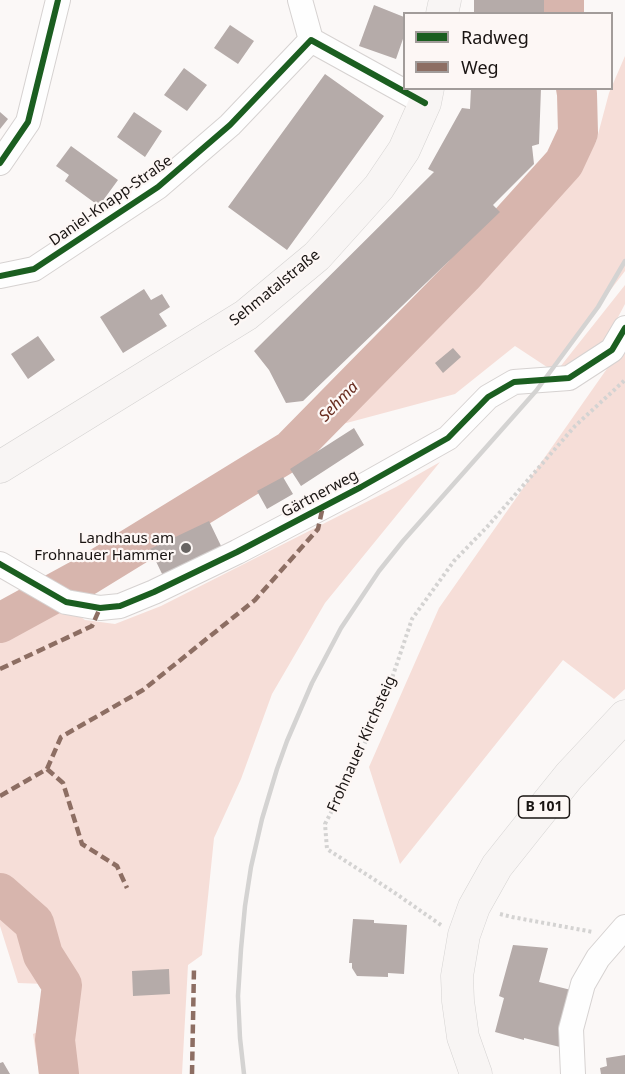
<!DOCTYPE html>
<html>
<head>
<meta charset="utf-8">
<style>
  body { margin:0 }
  #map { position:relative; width:625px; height:1074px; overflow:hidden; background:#fbf8f7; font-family:"Noto Sans",sans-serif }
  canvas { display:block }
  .legend { position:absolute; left:403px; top:12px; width:210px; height:78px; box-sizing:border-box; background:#fdf7f5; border:2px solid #a29c9a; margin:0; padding:8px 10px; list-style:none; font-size:18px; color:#191412 }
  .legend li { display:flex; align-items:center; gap:12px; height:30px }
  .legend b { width:30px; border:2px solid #a29c9a }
</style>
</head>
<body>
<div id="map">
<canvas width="625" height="1074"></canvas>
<ul class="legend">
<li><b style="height:8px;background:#1b5e20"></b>Radweg</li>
<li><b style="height:8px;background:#8d6e63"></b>Weg</li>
</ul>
</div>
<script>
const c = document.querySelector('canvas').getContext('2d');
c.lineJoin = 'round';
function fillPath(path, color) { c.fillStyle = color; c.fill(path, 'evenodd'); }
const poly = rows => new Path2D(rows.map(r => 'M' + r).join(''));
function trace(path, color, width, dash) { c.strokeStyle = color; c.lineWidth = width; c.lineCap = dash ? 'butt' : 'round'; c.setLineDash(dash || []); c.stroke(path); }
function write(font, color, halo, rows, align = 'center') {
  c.font = font + ' "Noto Sans",sans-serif'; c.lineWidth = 4.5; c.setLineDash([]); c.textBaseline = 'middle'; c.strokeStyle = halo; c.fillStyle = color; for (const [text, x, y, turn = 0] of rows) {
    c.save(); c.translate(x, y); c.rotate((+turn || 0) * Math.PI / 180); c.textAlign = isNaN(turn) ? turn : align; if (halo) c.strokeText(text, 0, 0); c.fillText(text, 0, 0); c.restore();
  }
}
fillPath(poly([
  [625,56,625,271,550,369,515,346,455,394,324,429,291,432,422,333,501,238,565,183,596,142,609,93],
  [625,285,625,304,597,357,560,367],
  [625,343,625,689,614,699,563,660,400,864,369,767,439,608],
  [440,462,325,603,272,694,241,779,214,838,202,955,188,965,182,1074,39,1074,33,1034,72,1018,72,985,18,983,0,926,0,632,57,600,85,620,115,624,161,606,396,487]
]), '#f6ded8');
trace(poly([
  [564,14,564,0],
  [0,623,86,576,291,450,463,275,564,163,578,133,577,94,576,88],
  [0,893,34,923,43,955,62,985,55,1040,59,1074]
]), '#d7b5ad', 40);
fillPath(poly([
  [474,0,544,0,544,14,474,14],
  [374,5,404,17,404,36,396,59,359,46],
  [230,25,254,41,238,64,214,48],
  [184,68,207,85,187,111,164,95],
  [325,74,384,116,287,250,228,207],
  [471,88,541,88,539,144,532,146,534,164,493,205,500,212,303,401,286,403,269,370,254,351,434,172,428,169,462,108,470,109],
  [0,112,8,119,0,129],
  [134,112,162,131,145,157,117,137],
  [71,146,118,180,99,206,65,181,69,175,56,166],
  [144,289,151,300,162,294,170,307,159,314,167,326,123,353,100,317],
  [38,336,55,360,28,379,11,354],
  [453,348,461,357,443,373,435,363],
  [354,428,364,445,301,486,290,469],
  [283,477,293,494,267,509,257,491],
  [209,521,223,550,164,578,150,549],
  [353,919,374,920,374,923,407,925,404,974,388,973,388,977,357,976,352,968,352,963,349,963],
  [513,945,548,948,539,982,575,991,560,1047,524,1038,524,1040,495,1032,504,998,499,996],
  [169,969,170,994,133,996,132,971],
  [625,1055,625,1074,601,1074,600,1068,607,1066,606,1058],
  [3,1062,10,1074,0,1074,0,1063]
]), '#b5aba9');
const minor = poly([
  [300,0,311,40],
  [0,163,28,122,58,0],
  [0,276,34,269,158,187,230,125,311,40,425,103],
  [0,564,66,602,100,608,120,606,154,592,237,552,361,487,448,438,488,397,514,382,569,378,612,350,625,328],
  [573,1074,571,1029,583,984,598,958,625,927]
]);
const major = poly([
  [442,14,445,0],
  [0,467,246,315,317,256,379,187,404,150,425,103,428,88],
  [476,1074,463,1037,458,1001,457,976,464,935,474,907,497,866,528,827,569,776,625,716]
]);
trace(minor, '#d6d2d1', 26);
trace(major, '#d4d2d1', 33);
trace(poly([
  [500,914,512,917,593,932],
  [441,925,392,891,327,849,325,824,349,778,386,696,412,619,454,561,487,527,575,426,625,380]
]), '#d4d3d2', 4, [3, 3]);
trace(minor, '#fefefe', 24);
trace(major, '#f8f5f4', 32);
trace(poly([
  [244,1074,240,1038,238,996,241,949,245,906,251,867,262,819,277,769,287,741,312,683,341,628,379,571,403,541,536,391,598,307,625,261]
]), '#d4d3d2', 4.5);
trace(poly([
  [0,669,92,626,100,608],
  [47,769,61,737,143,690,255,600,318,529,323,506],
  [0,796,47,769,63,783,82,844,117,866,127,888],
  [192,1074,194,968]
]), '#8d6e63', 4.5, [9, 4.5]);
trace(poly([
  [0,163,28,122,58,0],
  [0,276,34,269,158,187,230,125,311,40,425,103],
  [0,564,66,602,100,608,120,606,154,592,237,552,361,487,448,438,488,397,514,382,569,378,612,350,625,328]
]), '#1b5e20', 6);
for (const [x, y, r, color] of [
  [186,548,6,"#686462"]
]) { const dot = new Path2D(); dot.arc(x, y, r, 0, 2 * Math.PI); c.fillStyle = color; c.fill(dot); trace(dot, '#fdf7f5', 2); }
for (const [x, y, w] of [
  [544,807,51]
]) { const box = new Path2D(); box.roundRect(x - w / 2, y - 11, w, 22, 4.5); c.fillStyle = '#fdf7f5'; c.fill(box); trace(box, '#191412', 1.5); }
write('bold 14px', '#191412', null, [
  ["B 101",544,807]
]);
write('15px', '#191412', '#fdf7f5', [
  ["Daniel-Knapp-Straße",111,201,-35],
  ["Sehmatalstraße",275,288,-39],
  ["Gärtnerweg",320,494,-28],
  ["Frohnauer Kirchsteig",362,744,-66]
]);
write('15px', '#191412', '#fdf7f5', [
  ["Landhaus am",174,539],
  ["Frohnauer Hammer",174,556]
], 'right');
write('italic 16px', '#682c1f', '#fdf7f5', [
  ["Sehma",339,402,-46]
]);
</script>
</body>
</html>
